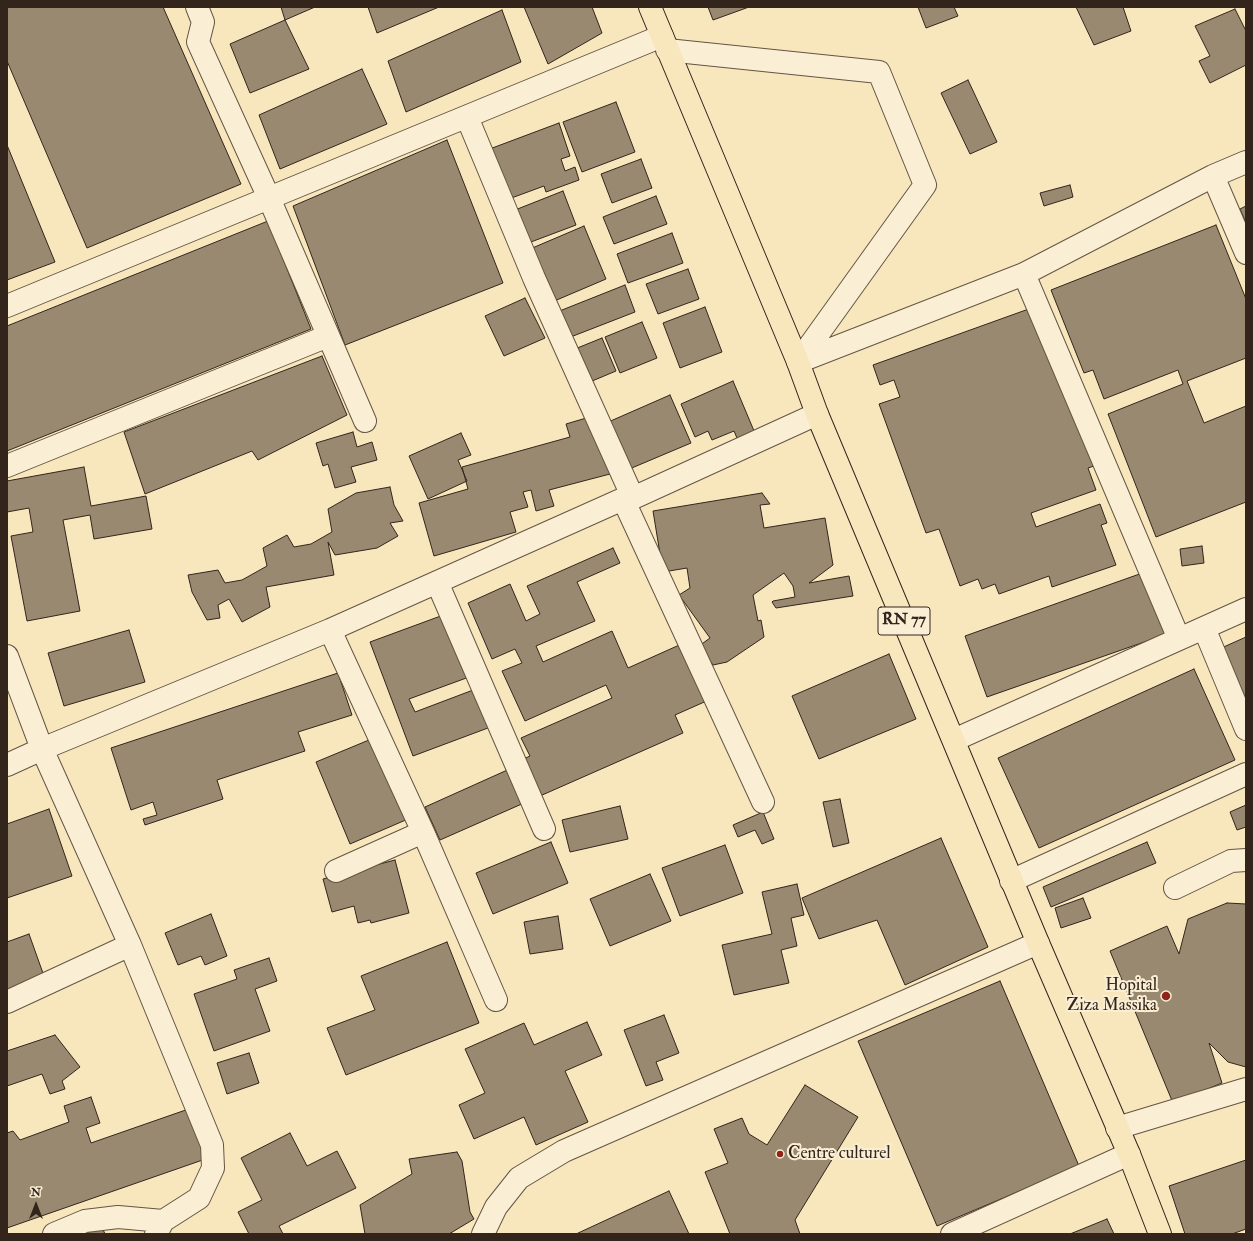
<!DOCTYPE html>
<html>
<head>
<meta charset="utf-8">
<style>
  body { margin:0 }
  #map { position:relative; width:1253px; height:1241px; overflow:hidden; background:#f8e6bd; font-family:"IM FELL Double Pica",serif }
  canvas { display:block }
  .frame { position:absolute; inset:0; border:8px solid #33251c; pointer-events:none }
  .north { position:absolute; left:16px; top:1185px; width:40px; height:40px; -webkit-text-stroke:3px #faefd4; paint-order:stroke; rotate:0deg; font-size:11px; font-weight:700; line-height:16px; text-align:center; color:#33251c }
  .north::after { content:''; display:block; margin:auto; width:14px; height:18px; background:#33251c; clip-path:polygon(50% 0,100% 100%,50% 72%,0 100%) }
</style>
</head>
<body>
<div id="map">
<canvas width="1253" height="1241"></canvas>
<div class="frame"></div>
<div class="north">N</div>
</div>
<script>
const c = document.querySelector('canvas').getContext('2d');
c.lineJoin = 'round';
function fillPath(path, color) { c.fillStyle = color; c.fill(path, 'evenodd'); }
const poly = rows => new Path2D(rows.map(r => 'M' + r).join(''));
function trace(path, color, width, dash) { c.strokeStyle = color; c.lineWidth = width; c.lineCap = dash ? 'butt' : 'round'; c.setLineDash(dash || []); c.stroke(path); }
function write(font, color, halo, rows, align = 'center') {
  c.font = font + ' "IM FELL Double Pica",serif'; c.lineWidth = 4; c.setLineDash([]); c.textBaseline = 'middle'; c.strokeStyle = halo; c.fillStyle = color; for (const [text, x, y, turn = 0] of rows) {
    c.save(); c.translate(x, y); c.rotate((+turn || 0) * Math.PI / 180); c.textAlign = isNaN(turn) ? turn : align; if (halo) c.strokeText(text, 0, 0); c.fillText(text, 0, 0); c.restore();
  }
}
const building = poly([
  [7,7,163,7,241,184,87,248,7,61,7,7],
  [281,7,315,7,285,20,281,7],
  [368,7,439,7,377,33,368,7],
  [524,7,592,7,602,33,548,64,524,7],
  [708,7,749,7,713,20,708,7],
  [918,7,954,7,958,16,926,28,918,7],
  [1076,7,1123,7,1131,31,1094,45,1076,7],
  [1235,9,1246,31,1246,65,1210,83,1199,61,1210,56,1195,26,1235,9],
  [502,10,521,62,406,112,388,61,502,10],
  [285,20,309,69,250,93,230,44,285,20],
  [362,69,387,124,280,169,259,115,362,69],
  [968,80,997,142,970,154,941,93,968,80],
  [616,102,635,152,582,172,563,122,616,102],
  [559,123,570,156,561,159,565,171,575,167,579,180,546,192,544,186,506,200,487,150,559,123],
  [447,140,503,283,345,345,293,206,447,140],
  [7,145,55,262,7,280,7,145],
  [641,159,652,188,612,203,601,174,641,159],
  [1070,185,1073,197,1044,206,1040,193,1070,185],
  [563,191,576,225,523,245,510,212,563,191],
  [656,196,667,224,614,244,603,217,656,196],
  [1246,206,1246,223,1240,209,1246,206],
  [268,221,311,329,7,451,7,326,268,221],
  [1216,225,1246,299,1246,358,1187,381,1204,423,1246,406,1246,502,1156,537,1108,414,1183,384,1178,370,1104,399,1093,370,1084,373,1051,290,1216,225],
  [584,226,606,279,552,302,530,249,584,226],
  [672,233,683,263,628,283,617,254,672,233],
  [688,269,699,299,658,314,646,284,688,269],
  [625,285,635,312,568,338,557,312,625,285],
  [525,298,545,338,504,356,485,316,525,298],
  [1037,306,1094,466,1088,468,1096,490,1031,513,1036,527,1100,504,1107,523,1101,525,1116,565,1052,587,1049,576,999,594,995,584,982,589,978,579,960,586,939,529,926,533,879,404,900,397,894,380,880,385,873,365,1037,306],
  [705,307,722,352,680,368,663,323,705,307],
  [642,322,657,358,620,373,605,337,642,322],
  [602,338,616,371,585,384,570,351,602,338],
  [322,356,347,415,258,460,252,451,145,494,124,432,322,356],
  [733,381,757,438,740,445,734,431,712,440,708,431,695,437,681,404,733,381],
  [670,395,691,443,627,470,606,423,670,395],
  [593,416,610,474,549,490,554,506,536,511,531,490,523,492,528,507,510,512,516,532,434,556,419,503,468,489,462,467,570,437,566,424,593,416],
  [353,432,357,447,372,442,377,460,351,467,356,482,335,488,328,464,323,466,316,443,353,432],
  [461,433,471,455,458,460,467,481,428,499,409,456,461,433],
  [84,467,91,506,146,496,152,529,94,539,90,515,63,520,80,611,27,621,11,536,33,532,29,508,7,512,7,481,84,467],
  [390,487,394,505,403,521,390,523,398,536,377,548,335,555,328,542,334,575,266,587,270,607,242,622,229,599,218,605,220,618,207,620,192,592,188,575,218,570,225,583,242,580,267,566,263,548,287,535,294,547,311,544,332,532,328,509,356,493,390,487],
  [762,493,770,504,760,505,764,528,825,518,833,565,809,583,849,576,853,596,776,608,772,602,773,601,795,597,793,586,784,573,753,595,758,621,761,620,764,637,727,662,713,665,699,646,710,638,679,595,690,588,687,568,663,572,653,511,762,493],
  [1202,546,1204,563,1182,566,1180,549,1202,546],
  [613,548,620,563,577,582,595,621,536,646,543,662,612,631,628,668,686,642,711,699,675,715,683,733,440,840,425,807,514,767,513,764,530,756,521,738,612,698,606,685,525,721,502,671,522,663,515,649,492,659,468,603,510,584,526,621,540,614,527,586,613,548],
  [1148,571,1170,633,987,697,965,636,1148,571],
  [457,610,480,673,409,699,415,712,489,684,504,722,413,756,370,642,457,610],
  [129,630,145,682,64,706,48,653,129,630],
  [1246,637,1246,718,1217,650,1246,637],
  [889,654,916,719,819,759,792,696,889,654],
  [1194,669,1235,760,1039,848,998,758,1194,669],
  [338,673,352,715,298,732,305,751,217,780,223,799,145,825,143,819,157,815,153,802,131,810,111,748,338,673],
  [381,735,415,816,350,844,316,762,381,735],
  [840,799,849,843,833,847,823,802,840,799],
  [1246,805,1246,827,1237,830,1230,812,1246,805],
  [620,806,628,839,570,852,562,820,620,806],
  [49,809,72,876,7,898,7,824,49,809],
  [763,812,774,839,762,844,755,830,738,837,733,825,763,812],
  [941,838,988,947,905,985,877,920,819,939,802,898,941,838],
  [551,842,568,883,493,914,476,873,551,842],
  [1147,842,1156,863,1051,907,1043,887,1147,842],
  [725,845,743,893,680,916,662,868,725,845],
  [395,860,409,913,371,923,370,920,358,923,354,906,332,912,323,879,395,860],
  [650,874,671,921,610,946,590,899,650,874],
  [797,884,804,915,791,918,797,946,781,950,789,983,734,995,722,945,772,934,762,892,797,884],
  [1083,898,1091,918,1061,928,1055,908,1083,898],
  [1227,903,1246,904,1246,1067,1228,1062,1209,1043,1222,1083,1173,1103,1110,951,1167,926,1179,954,1188,919,1227,903],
  [211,914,227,956,205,965,201,956,178,965,165,933,211,914],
  [558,916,563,949,530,954,524,922,558,916],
  [29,934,49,990,7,1005,7,942,29,934],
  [447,942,479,1023,346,1075,327,1028,375,1010,361,976,447,942],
  [269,958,277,981,255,989,270,1031,214,1051,194,994,237,979,234,970,269,958],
  [1000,981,1079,1166,937,1226,858,1041,1000,981],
  [664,1015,679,1053,656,1062,663,1080,646,1086,624,1030,664,1015],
  [587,1022,602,1055,565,1071,588,1122,536,1145,524,1117,474,1139,459,1105,485,1093,465,1049,524,1023,534,1045,587,1022],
  [55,1035,80,1067,62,1081,65,1089,50,1094,42,1074,7,1086,7,1051,55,1035],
  [249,1053,259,1083,227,1094,217,1063,249,1053],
  [805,1085,858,1117,795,1220,800,1234,730,1234,705,1172,728,1163,714,1129,742,1118,749,1134,767,1145,805,1085],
  [91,1097,100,1123,86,1128,91,1143,200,1105,217,1155,7,1228,7,1133,13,1131,20,1140,69,1122,64,1106,91,1097],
  [290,1133,307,1166,337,1151,356,1188,279,1226,283,1234,249,1234,238,1212,262,1200,241,1158,290,1133],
  [457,1152,462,1161,470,1212,474,1219,449,1234,365,1234,360,1205,412,1174,409,1159,457,1152],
  [1246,1160,1246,1229,1232,1234,1185,1234,1169,1186,1246,1160],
  [669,1191,689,1234,576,1234,669,1191],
  [1107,1219,1114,1234,1070,1234,1107,1219],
  [101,1225,105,1234,81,1234,101,1225]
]);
fillPath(building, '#998970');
trace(building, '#33251c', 1);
const minor = poly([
  [197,7,203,22,198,42,269,198,365,421],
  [667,50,879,72,925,185,798,362],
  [467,117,534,278,633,498],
  [1213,176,1246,253],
  [1024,274,1179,639],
  [7,306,662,36],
  [798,362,1024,274,1213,176,1246,162],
  [7,466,328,336],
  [623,499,763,802],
  [437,582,544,829],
  [1204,628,1246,729],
  [330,630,423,832,496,1000],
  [7,656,42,749,130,945,212,1145,213,1168,199,1198,163,1221,156,1234],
  [954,740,1246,609],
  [7,765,42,749,330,630,623,499,633,498,817,414],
  [336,871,423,832],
  [1011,881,1246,774],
  [1175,888,1231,861,1246,860],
  [7,1002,130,945],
  [1117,1128,1246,1089],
  [54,1234,85,1221,118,1217,163,1221],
  [483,1234,496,1207,519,1178,564,1151,1038,943],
  [952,1234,1129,1154]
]);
const major = poly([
  [650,7,798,362,817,414,1038,943,1129,1154,1160,1234]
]);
trace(minor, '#645544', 24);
trace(major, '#33251c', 24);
trace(minor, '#faefd4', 22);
trace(major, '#f8e6bd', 22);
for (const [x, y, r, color] of [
  [1166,996,5,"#8f2418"],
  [780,1154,4,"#8f2418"]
]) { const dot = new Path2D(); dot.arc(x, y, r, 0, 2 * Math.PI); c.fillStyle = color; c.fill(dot); trace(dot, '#faefd4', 1.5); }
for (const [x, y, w] of [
  [904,621,52]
]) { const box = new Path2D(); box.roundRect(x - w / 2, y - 14, w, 28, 3); c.fillStyle = '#faefd4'; c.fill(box); trace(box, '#33251c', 1); }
write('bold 16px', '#33251c', null, [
  ["RN 77",904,621]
]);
write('17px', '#33251c', '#faefd4', [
  ["Hopital",1157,986],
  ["Ziza Massika",1157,1006],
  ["Centre culturel",788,1154,"left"]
], 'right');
</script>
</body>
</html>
